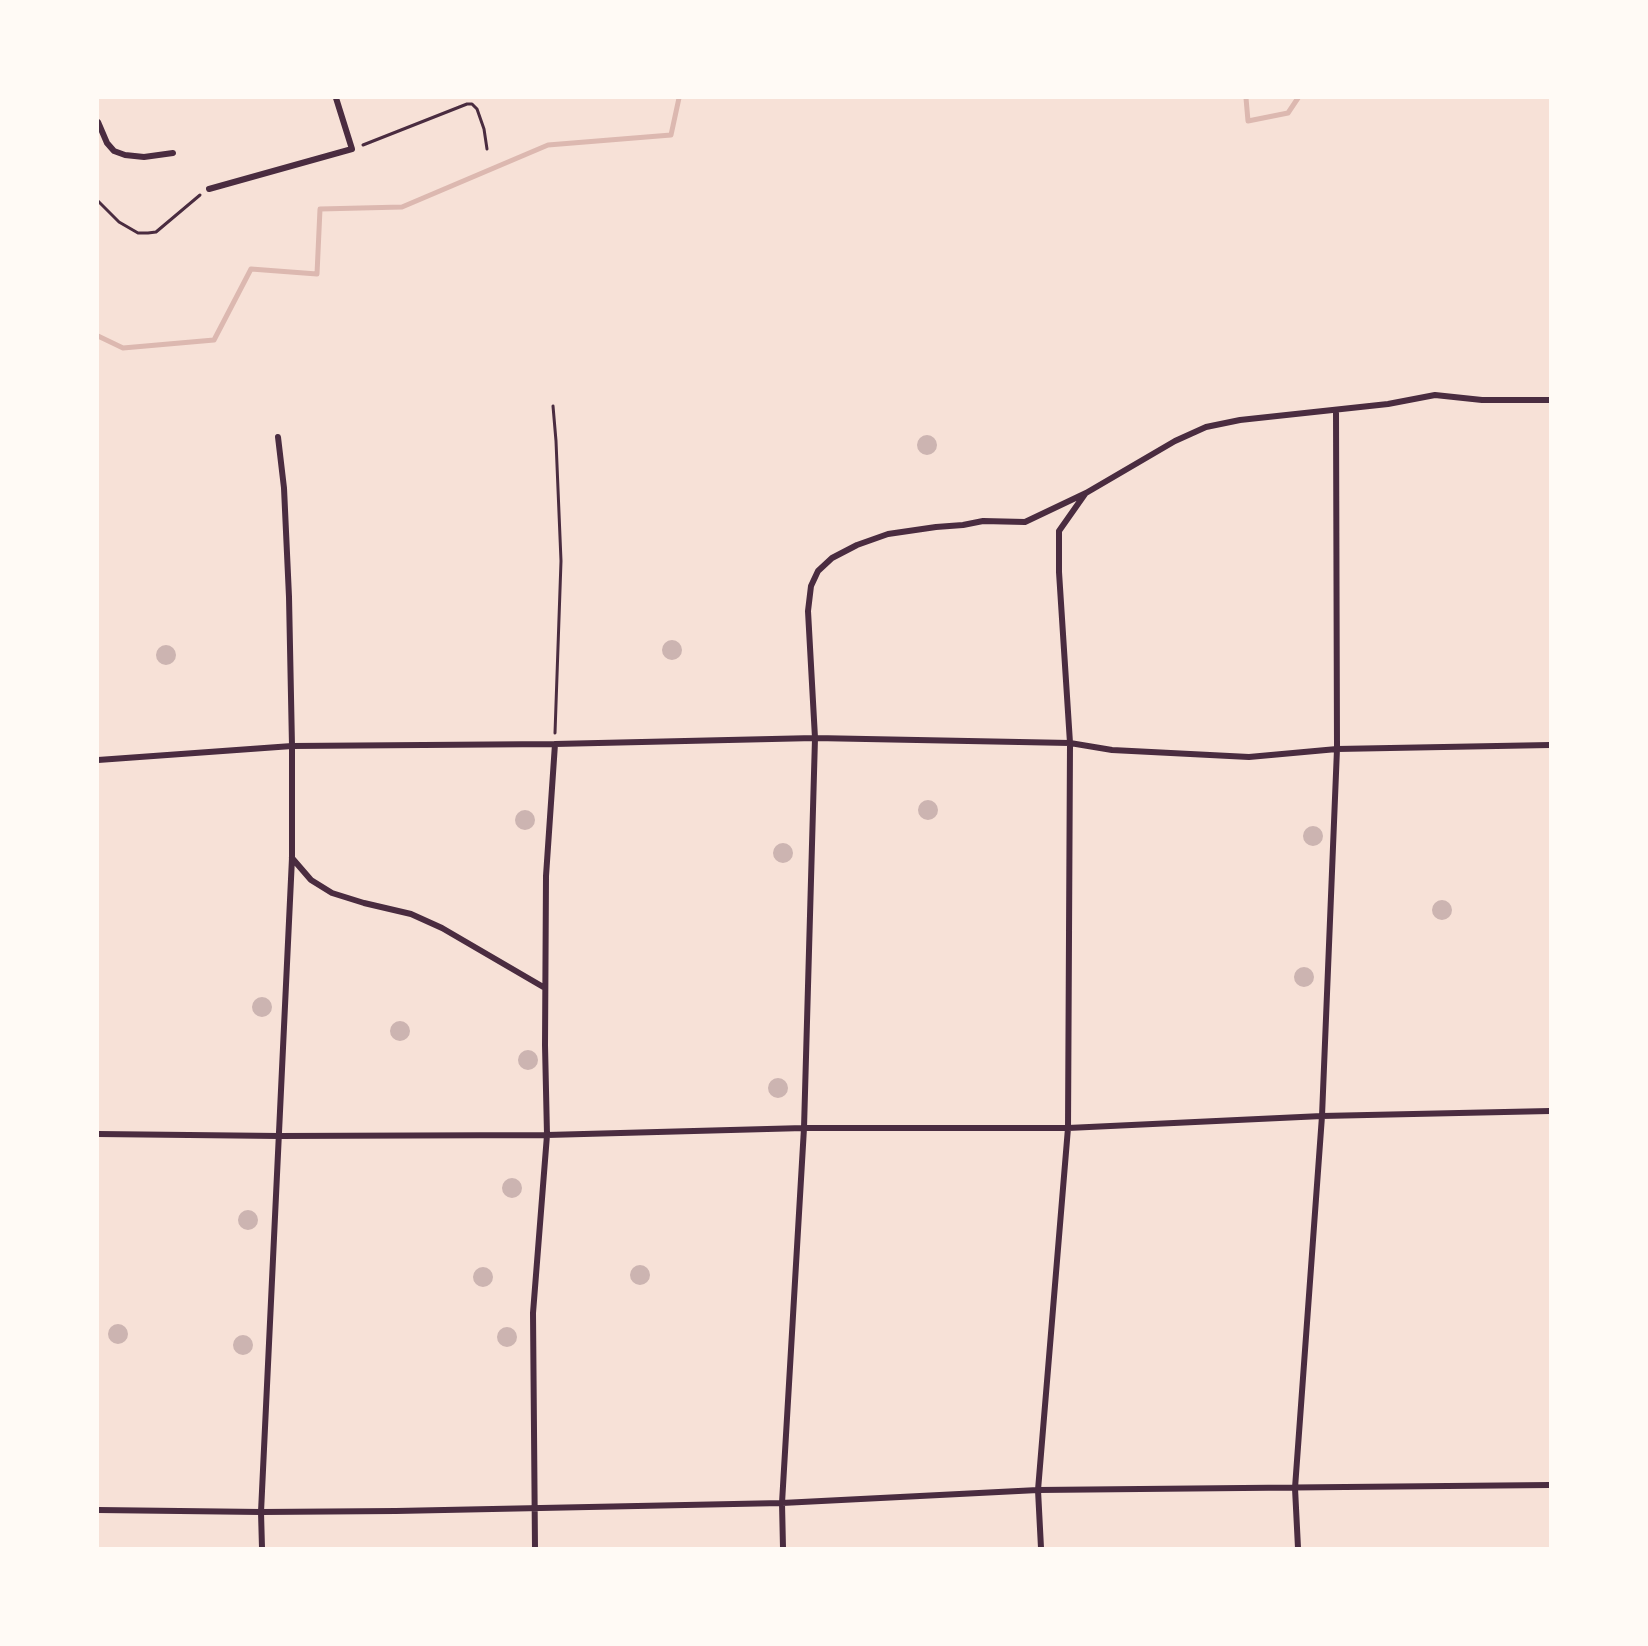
<!DOCTYPE html>
<html>
<head>
<meta charset="utf-8">
<style>
  body { margin:0 }
  #map { position:relative; width:1648px; height:1646px; overflow:hidden; background:#f7e1d7; font-family:"IBM Plex Sans",sans-serif }
  canvas { display:block }
  .frame { position:absolute; inset:0; border:99px solid #fffaf5; pointer-events:none }
</style>
</head>
<body>
<div id="map">
<canvas width="1648" height="1646"></canvas>
<div class="frame"></div>
</div>
<script>
const c = document.querySelector('canvas').getContext('2d');
c.lineJoin = 'round';
const poly = rows => new Path2D(rows.map(r => 'M' + r).join(''));
function trace(path, color, width, dash) { c.strokeStyle = color; c.lineWidth = width; c.lineCap = dash ? 'butt' : 'round'; c.setLineDash(dash || []); c.stroke(path); }
function fillPath(path, color) { c.fillStyle = color; c.fill(path, 'evenodd'); }
trace(poly([
  [1246,98,1248,121,1288,113,1298,98],
  [98,336,123,348,214,340,251,269,317,274,320,209,402,207,548,145,671,135,679,98]
]), '#dcb8b0', 5);
fillPath(poly([
  '917 445a10 10 0 1 1 20 0a10 10 0 1 1-20 0Z',
  '662 650a10 10 0 1 1 20 0a10 10 0 1 1-20 0Z',
  '156 655a10 10 0 1 1 20 0a10 10 0 1 1-20 0Z',
  '918 810a10 10 0 1 1 20 0a10 10 0 1 1-20 0Z',
  '515 820a10 10 0 1 1 20 0a10 10 0 1 1-20 0Z',
  '1303 836a10 10 0 1 1 20 0a10 10 0 1 1-20 0Z',
  '773 853a10 10 0 1 1 20 0a10 10 0 1 1-20 0Z',
  '1432 910a10 10 0 1 1 20 0a10 10 0 1 1-20 0Z',
  '1294 977a10 10 0 1 1 20 0a10 10 0 1 1-20 0Z',
  '252 1007a10 10 0 1 1 20 0a10 10 0 1 1-20 0Z',
  '390 1031a10 10 0 1 1 20 0a10 10 0 1 1-20 0Z',
  '518 1060a10 10 0 1 1 20 0a10 10 0 1 1-20 0Z',
  '768 1088a10 10 0 1 1 20 0a10 10 0 1 1-20 0Z',
  '502 1188a10 10 0 1 1 20 0a10 10 0 1 1-20 0Z',
  '238 1220a10 10 0 1 1 20 0a10 10 0 1 1-20 0Z',
  '630 1275a10 10 0 1 1 20 0a10 10 0 1 1-20 0Z',
  '473 1277a10 10 0 1 1 20 0a10 10 0 1 1-20 0Z',
  '108 1334a10 10 0 1 1 20 0a10 10 0 1 1-20 0Z',
  '497 1337a10 10 0 1 1 20 0a10 10 0 1 1-20 0Z',
  '233 1345a10 10 0 1 1 20 0a10 10 0 1 1-20 0Z'
]), '#ccb4b1');
trace(poly([
  [363,145,467,104,472,104,477,109,484,129,487,149],
  [98,201,119,222,138,233,148,233,156,232,200,195],
  [553,406,556,441,561,561,555,733]
]), '#4a2c40', 3);
trace(poly([
  [98,122,107,143,114,151,125,155,144,157,173,153],
  [209,189,352,149,336,98],
  [98,760,292,746,555,744,815,738,1070,743,1112,750,1249,757,1337,749,1550,745],
  [292,858,311,880,332,893,364,903,411,914,442,928,545,988],
  [98,1134,279,1136,547,1135,804,1128,1068,1128,1322,1116,1550,1111],
  [98,1510,261,1512,396,1511,782,1503,1038,1490,1550,1485],
  [262,1548,261,1512,292,858,292,746,289,597,284,488,278,437],
  [535,1548,533,1313,547,1135,545,1045,546,876,555,744],
  [783,1548,782,1503,804,1128,815,738,808,611,811,586,818,571,832,558,857,545,888,534,936,527,963,525,983,521,1025,522,1086,493,1175,441,1206,427,1240,420,1388,404,1435,395,1482,400,1550,400],
  [1041,1548,1038,1490,1068,1128,1070,743,1059,572,1059,531,1085,494],
  [1298,1548,1295,1488,1322,1116,1337,749,1336,411]
]), '#4a2c40', 6);
</script>
</body>
</html>
